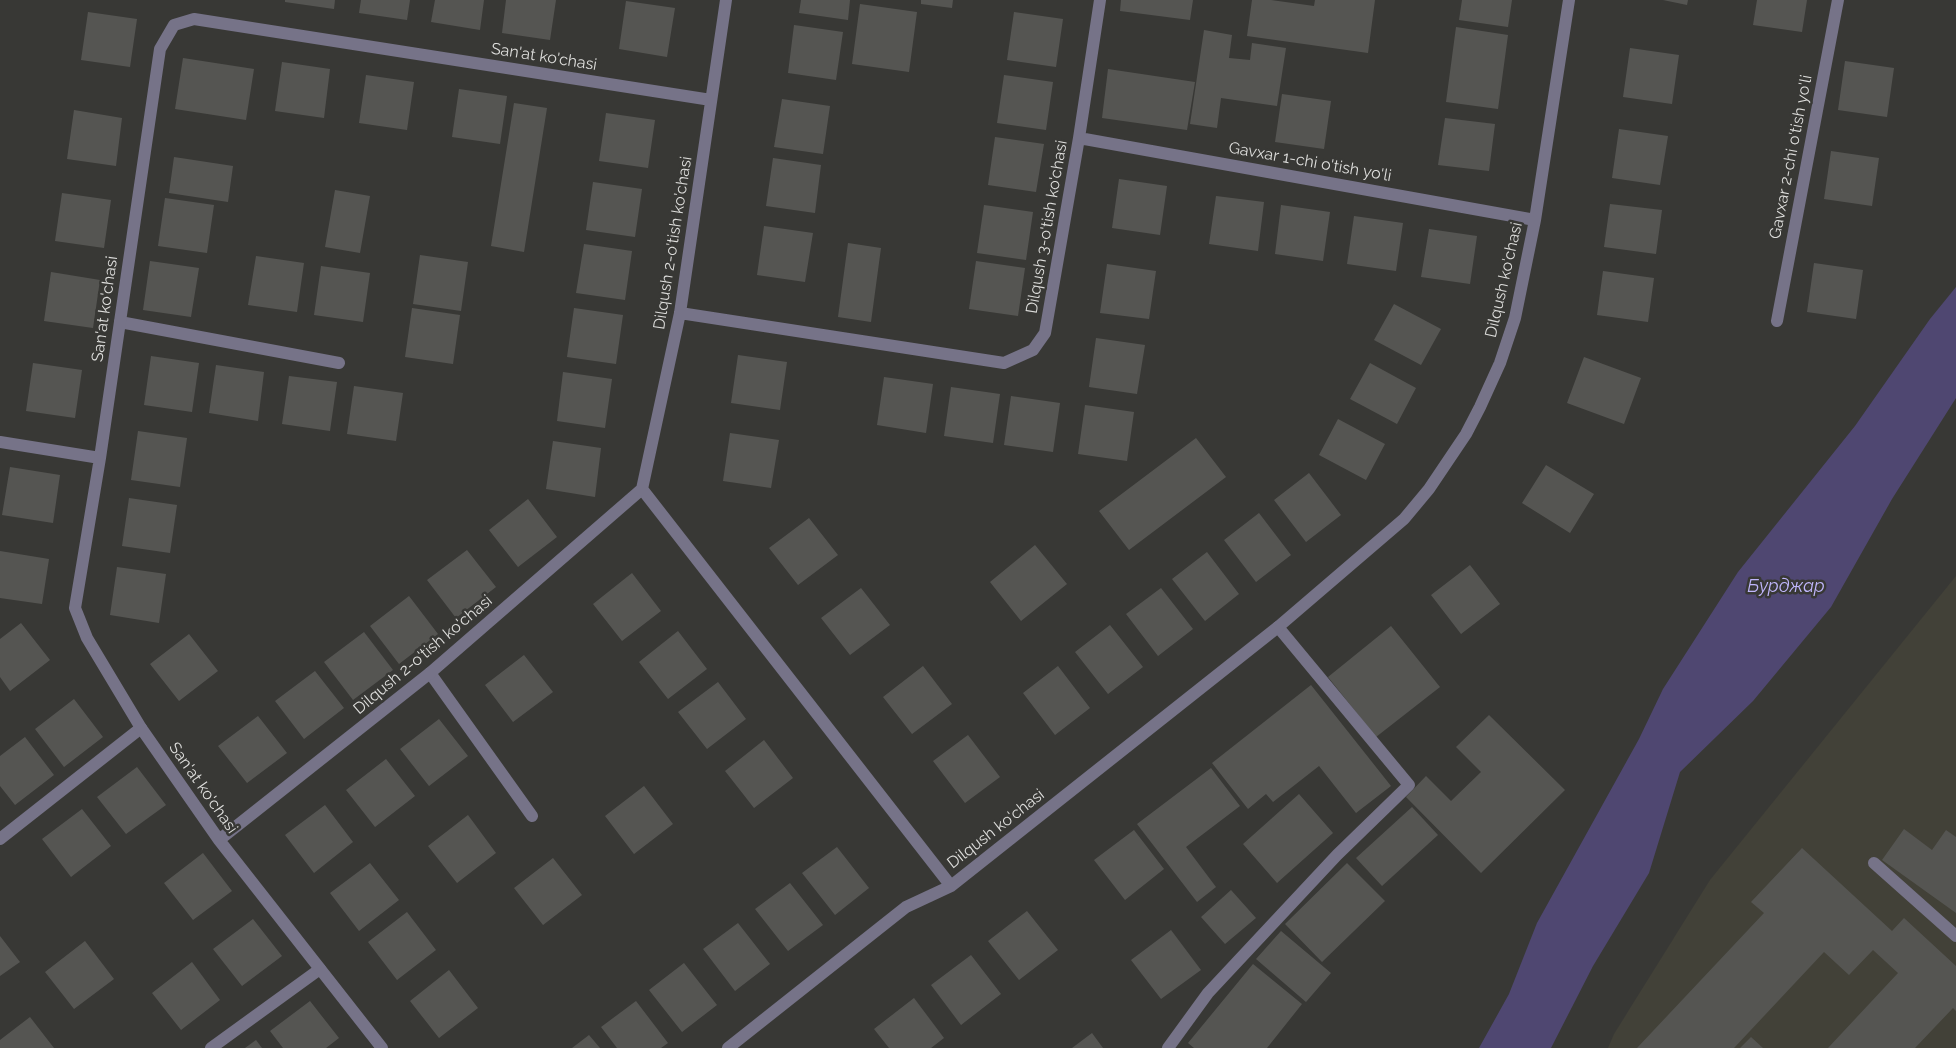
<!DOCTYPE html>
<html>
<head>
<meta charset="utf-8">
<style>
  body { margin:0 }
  canvas { display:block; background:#383835 }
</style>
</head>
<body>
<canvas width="1956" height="1048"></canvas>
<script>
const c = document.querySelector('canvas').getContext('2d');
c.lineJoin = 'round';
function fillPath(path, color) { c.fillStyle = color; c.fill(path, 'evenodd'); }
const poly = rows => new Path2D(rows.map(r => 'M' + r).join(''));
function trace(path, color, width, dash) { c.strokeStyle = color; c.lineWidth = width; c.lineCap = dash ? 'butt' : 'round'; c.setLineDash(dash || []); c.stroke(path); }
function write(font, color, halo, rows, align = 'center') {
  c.font = font + ' Raleway,sans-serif'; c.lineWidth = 5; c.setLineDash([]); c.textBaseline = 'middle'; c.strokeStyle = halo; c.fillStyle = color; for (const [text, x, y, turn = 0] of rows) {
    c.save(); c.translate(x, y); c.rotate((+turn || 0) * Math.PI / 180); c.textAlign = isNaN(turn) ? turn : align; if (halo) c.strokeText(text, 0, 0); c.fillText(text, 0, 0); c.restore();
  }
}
fillPath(poly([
  [1956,576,1956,1048,1608,1048,1614,1034,1710,880]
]), '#424138');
fillPath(poly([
  [1956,287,1956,398,1892,499,1831,607,1753,701,1680,772,1649,873,1593,966,1551,1048,1479,1048,1509,994,1537,923,1639,739,1663,689,1738,572,1855,426,1930,319]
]), '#4f4771');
fillPath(poly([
  [285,0,335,0,334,9,285,2],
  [361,0,410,0,407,20,359,13],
  [435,0,484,0,480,30,431,22],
  [506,0,556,0,550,40,502,33],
  [801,0,850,0,848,20,799,13],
  [921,0,953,0,952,8,921,4],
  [1121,0,1193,0,1190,20,1120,11],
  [1252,0,1271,0,1314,6,1315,0,1375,0,1368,53,1247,36],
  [1462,0,1512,0,1508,27,1459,20],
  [1663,0,1688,0,1687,5],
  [1757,0,1807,0,1802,32,1753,25],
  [626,1,675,8,667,57,619,49],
  [860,4,917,12,909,72,852,64],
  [88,12,137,19,130,67,81,60],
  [1014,12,1063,19,1056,67,1007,60],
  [794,25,843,32,836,80,788,73],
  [1456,27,1508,35,1498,109,1446,102],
  [1204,30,1232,35,1229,58,1250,60,1252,43,1286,48,1277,106,1221,98,1217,128,1190,124],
  [1630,48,1679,55,1672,104,1623,97],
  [183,58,254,69,246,120,175,109],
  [1845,61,1894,68,1887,117,1838,110],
  [282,62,330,69,324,118,275,111],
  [1108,69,1195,82,1187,130,1102,118],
  [366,75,414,82,407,130,359,123],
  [1004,75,1053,82,1046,130,997,123],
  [459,89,507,96,500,144,452,137],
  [1282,94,1331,101,1324,149,1275,142],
  [782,99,830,106,823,154,774,147],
  [514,103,547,108,524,252,491,246],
  [74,110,122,118,116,166,67,159],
  [606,113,655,120,648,168,599,161],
  [1445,118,1495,124,1489,171,1438,165],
  [1619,129,1668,136,1660,185,1612,178],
  [995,137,1044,144,1036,192,988,185],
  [1831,151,1879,158,1872,206,1824,199],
  [174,157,233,166,228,202,169,193],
  [773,158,821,165,815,213,766,206],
  [1119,179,1167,186,1160,235,1112,228],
  [593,182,642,189,635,237,586,230],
  [335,190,370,196,360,253,325,247],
  [62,193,111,200,104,248,55,241],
  [1216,196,1264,202,1258,251,1209,244],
  [165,198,214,205,207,253,158,246],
  [1610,204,1662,210,1656,254,1604,247],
  [984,205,1033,212,1026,260,977,253],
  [1281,205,1330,212,1323,261,1275,254],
  [1354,216,1403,223,1396,271,1347,264],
  [764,226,813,233,805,282,757,275],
  [1429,229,1477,236,1470,284,1421,277],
  [848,243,881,248,871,322,838,317],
  [584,244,632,251,625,300,576,293],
  [420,255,468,262,461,311,413,304],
  [256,256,304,263,297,312,248,305],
  [150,261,199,268,191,317,143,310],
  [976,261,1025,268,1018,316,969,309],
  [1814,263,1863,270,1856,319,1807,312],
  [1107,264,1156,271,1149,319,1100,313],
  [321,266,370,273,363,322,314,315],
  [1603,271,1654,278,1648,322,1597,315],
  [51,272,100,280,93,328,44,321],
  [1394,304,1441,329,1421,365,1374,340],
  [412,308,460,315,453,364,405,357],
  [574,308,623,315,616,364,567,357],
  [1096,338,1145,345,1137,394,1089,387],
  [738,355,787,362,780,410,731,403],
  [151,356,199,363,192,412,144,405],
  [1584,357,1641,378,1624,424,1567,403],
  [33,363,82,370,75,418,26,411],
  [1370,363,1416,388,1397,424,1350,399],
  [216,365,264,372,258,421,209,413],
  [563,372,612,379,605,428,557,421],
  [289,376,337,382,330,431,282,424],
  [884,377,933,384,926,433,877,425],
  [354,386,403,393,396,441,347,434],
  [951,387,1000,394,993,443,944,436],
  [1011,396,1060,403,1053,452,1004,445],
  [1085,405,1134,412,1127,461,1078,454],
  [1338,419,1385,444,1366,480,1319,455],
  [138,431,187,438,180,487,131,480],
  [730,433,779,440,771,488,723,481],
  [1196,438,1226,477,1129,550,1099,511],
  [553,441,601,448,595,497,546,489],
  [1546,465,1594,494,1570,533,1522,503],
  [10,467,60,475,53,523,2,515],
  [1309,473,1341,515,1306,542,1274,500],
  [129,498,177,505,170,553,122,546],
  [528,499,557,537,518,567,489,530],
  [1259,513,1291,555,1256,582,1224,540],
  [809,518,838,555,798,585,769,548],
  [1035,545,1067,584,1021,621,990,582],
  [467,550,496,587,456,618,427,580],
  [0,551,49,559,42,604,0,598],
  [1207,552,1239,594,1205,621,1172,579],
  [1470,565,1500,604,1461,634,1431,595],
  [117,567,166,574,159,623,110,615],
  [632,573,661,611,622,641,593,604],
  [861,588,890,625,850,655,821,618],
  [1161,588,1193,629,1158,656,1126,614],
  [409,596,438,634,399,664,370,626],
  [21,623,50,660,10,691,0,677,0,639],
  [1110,625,1143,667,1108,694,1075,652],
  [1391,626,1440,687,1376,737,1328,677],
  [678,631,707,669,668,699,639,662],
  [364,632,393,670,353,700,324,662],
  [189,634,218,671,179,701,150,664],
  [524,655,553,692,513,722,485,685],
  [923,666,952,704,912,734,883,697],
  [1058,666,1090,708,1055,735,1023,693],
  [315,671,344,708,304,739,275,701],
  [718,682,746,719,707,749,678,712],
  [1311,685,1391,786,1356,813,1319,766,1273,802,1266,794,1248,809,1212,763],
  [74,699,103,737,64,767,35,729],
  [1489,715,1565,790,1481,873,1406,797,1426,776,1451,801,1481,772,1456,747],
  [258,716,287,753,247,783,218,746],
  [439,719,468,756,429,786,400,749],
  [968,735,1000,777,965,803,933,761],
  [25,737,54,775,15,805,0,786,0,756],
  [764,740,793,778,754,808,725,771],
  [386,759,415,796,375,827,346,790],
  [137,767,166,805,126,834,97,797],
  [1211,768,1240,806,1186,847,1216,887,1197,902,1137,824],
  [644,786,673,824,634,854,605,816],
  [1299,794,1333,833,1277,883,1243,844],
  [325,805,353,842,314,873,285,835],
  [1412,807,1438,835,1382,886,1356,858],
  [82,809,111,846,71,877,42,839],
  [468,815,496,853,457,883,428,846],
  [1904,829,1932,850,1946,830,1956,837,1956,913,1882,860],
  [1134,830,1164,869,1125,900,1094,860],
  [837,847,869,888,835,915,802,873],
  [1802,848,1892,931,1904,918,1956,966,1956,1011,1953,1008,1915,1048,1828,1048,1898,973,1873,950,1849,975,1824,952,1734,1048,1637,1048,1764,913,1751,902],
  [203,853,232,891,193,920,164,883],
  [553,858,582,895,543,925,514,888],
  [370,863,399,900,359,931,330,893],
  [1347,863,1385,901,1322,962,1285,924],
  [790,883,823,925,788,951,755,909],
  [1231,890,1256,918,1225,944,1201,917],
  [1027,911,1058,950,1019,980,988,941],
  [407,912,436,950,397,980,368,942],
  [253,919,282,956,242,986,213,949],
  [738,923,770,964,735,991,703,949],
  [1171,930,1201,970,1161,999,1131,960],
  [1281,931,1331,973,1306,1002,1256,959],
  [0,936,20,962,0,976],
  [85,941,114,979,74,1009,45,972],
  [971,955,1001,994,961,1025,931,985],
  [192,962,220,1000,181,1030,152,993],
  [684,963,717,1005,682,1032,649,990],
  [1253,964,1302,1004,1267,1048,1194,1048,1188,1043],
  [449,970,478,1008,439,1038,410,1001],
  [914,998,944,1038,931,1048,889,1048,874,1029],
  [310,1001,339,1038,326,1048,283,1048,270,1031],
  [636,1001,668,1043,661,1048,617,1048,601,1027],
  [30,1017,54,1048,0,1048,0,1040],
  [1092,1033,1103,1048,1072,1048],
  [589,1035,600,1048,572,1048],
  [1751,1037,1763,1048,1740,1048],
  [256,1040,262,1048,245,1048]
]), '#555552');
trace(poly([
  [1777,321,1838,0],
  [120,322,339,363],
  [430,673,532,816],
  [0,839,141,728],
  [1874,863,1956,936],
  [211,1048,320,969],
  [1168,1048,1208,993,1337,855,1409,785,1278,627]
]), '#767388', 12);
trace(poly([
  [726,0,680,313,642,489,951,886],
  [1079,138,1535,220],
  [680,313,1004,363,1033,350,1045,333,1079,138,1100,0],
  [0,442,100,458],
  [219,840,430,673,642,489],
  [382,1048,219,840,141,728,87,638,75,608,100,458,160,49,174,25,194,19,711,100],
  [728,1048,906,907,951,886,1278,627,1404,519,1429,489,1466,434,1480,407,1500,363,1515,318,1535,220,1569,0]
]), '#767388', 12);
write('16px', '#dddddb', '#383835', [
  ["San'at ko'chasi",544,57,9],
  ["Gavxar 2-chi o'tish yo'li",1791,157,-79],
  ["Gavxar 1-chi o'tish yo'li",1310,162,10],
  ["Dilqush 3-o'tish ko'chasi",1047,227,-80],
  ["Dilqush 2-o'tish ko'chasi",673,243,-81],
  ["Dilqush ko'chasi",1504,280,-77],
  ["San'at ko'chasi",105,309,-82],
  ["Dilqush 2-o'tish ko'chasi",423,655,-40],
  ["San'at ko'chasi",203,788,55],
  ["Dilqush ko'chasi",996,829,-38]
]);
write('italic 18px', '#c0b6fc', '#383835', [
  ["Бурджар",1786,587]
]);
</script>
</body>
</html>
